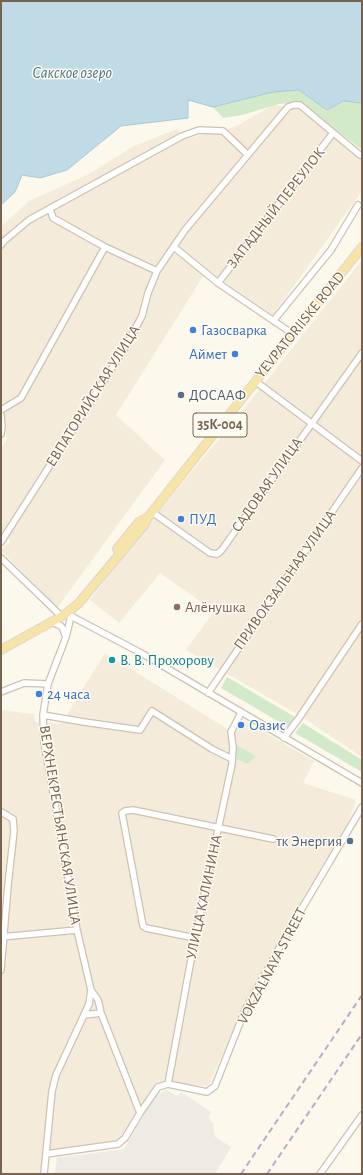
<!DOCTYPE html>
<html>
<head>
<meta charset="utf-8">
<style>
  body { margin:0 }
  #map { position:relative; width:363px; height:1175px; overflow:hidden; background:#fcf8ec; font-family:"Alegreya Sans",sans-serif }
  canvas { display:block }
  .frame { position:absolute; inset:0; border:2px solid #77634f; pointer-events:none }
</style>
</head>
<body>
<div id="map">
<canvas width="363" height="1175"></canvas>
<div class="frame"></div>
</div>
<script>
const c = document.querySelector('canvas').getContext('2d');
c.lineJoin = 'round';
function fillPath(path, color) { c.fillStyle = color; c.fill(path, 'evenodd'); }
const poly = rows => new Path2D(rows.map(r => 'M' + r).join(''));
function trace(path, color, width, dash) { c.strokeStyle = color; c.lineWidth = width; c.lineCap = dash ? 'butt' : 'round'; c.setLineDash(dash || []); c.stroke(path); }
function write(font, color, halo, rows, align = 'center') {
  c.font = font + ' "Alegreya Sans",sans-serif'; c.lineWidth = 3; c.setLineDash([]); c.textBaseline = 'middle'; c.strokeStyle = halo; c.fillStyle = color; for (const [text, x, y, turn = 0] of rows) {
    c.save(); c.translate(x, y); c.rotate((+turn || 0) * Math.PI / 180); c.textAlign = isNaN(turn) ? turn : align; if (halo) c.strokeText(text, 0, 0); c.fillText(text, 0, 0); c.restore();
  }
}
fillPath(poly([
  [273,105,300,109,362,160,362,191,273,315,207,270,116,415,165,460,57,608,1,550,11,541,1,531,1,448,7,439,1,391,1,227,29,201,87,175,134,146,177,129,185,139,235,127],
  [362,260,362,757,299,715,186,650,214,611,160,573,119,623,90,600,131,545,248,404],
  [105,653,234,733,243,720,314,761,303,783,356,800,348,824,249,997,208,1086,157,1083,119,1141,43,1152,41,1174,1,1174,1,710,34,714,35,722,60,724,66,716]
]), '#f4ebdb');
fillPath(poly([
  [166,1090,178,1096,181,1092,211,1112,208,1118,213,1123,215,1137,231,1147,215,1174,55,1174,57,1158,124,1149,153,1098]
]), '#eeeae4');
fillPath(poly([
  [299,90,327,110,343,101,362,103,362,149,361,149,299,102,279,104,242,115,223,118,213,107,273,92],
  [227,677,295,717,288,727,221,688],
  [303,723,362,760,362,772,295,733],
  [237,745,256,756,248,764,234,758]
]), '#d3eaca');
const water = poly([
  [1,1,362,1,362,103,343,101,327,110,299,90,273,92,213,107,188,100,188,118,121,126,67,170,40,178,22,175,15,192,1,205,1,1]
]);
fillPath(water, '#c0dbe6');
trace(water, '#a7c9d7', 1);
const street = poly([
  [50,209,53,218,105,247,157,271],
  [1,245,4,241,29,220,182,136,199,130,223,131,248,155],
  [174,247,218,283,293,334],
  [218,283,333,133],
  [274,320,331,250,358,205],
  [255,381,362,461],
  [1,410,21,398,105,247],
  [1,415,2,426,1,434],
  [152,512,210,553,217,554,221,551,362,353],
  [1,542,126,346,142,316,148,293,157,271,185,230,288,107,294,105,300,105,360,155],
  [1,558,59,614],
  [69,615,141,653,362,783],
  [52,622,61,626,63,629,65,635],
  [1,692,24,683,48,684],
  [208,693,362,468],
  [43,715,84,722,140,730,152,711,212,749,232,759],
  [284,738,299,718,362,624],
  [1,812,13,819,14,831,8,885,1,970],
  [1,937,77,930],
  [195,938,146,928,143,926,122,813,125,811,133,810,273,839],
  [91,990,98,1000,101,1013,140,1113],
  [84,1015,101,1013],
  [168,1084,195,938,232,764,233,747,231,732,241,713],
  [46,1154,118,1144,125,1138,140,1113,158,1087,168,1084,207,1092,215,1086,245,1010,291,927,362,807],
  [44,1174,52,1091,56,1075,84,1015,89,1004,91,990,77,930,44,741,43,715,48,684,66,637,71,616],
  [320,1174,362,1115]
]);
const primary = poly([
  [117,549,139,522,148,517],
  [1,650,64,615,78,604,144,525,148,517,152,512,362,247]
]);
trace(street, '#cec2b1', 8);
trace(primary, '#dcd6d1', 10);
trace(street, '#fff', 5.5);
trace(primary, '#f7e4a9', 8);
trace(poly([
  [241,1174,362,995],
  [267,1174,362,1034]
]), '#bda9c7', 2, [6, 4]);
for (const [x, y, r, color] of [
  [193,330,4,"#3f7fe0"],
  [235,354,4,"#3f7fe0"],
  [181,395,4,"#5c6f8a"],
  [181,519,4,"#3f7fe0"],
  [177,607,4,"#8d6e63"],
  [112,660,4,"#0f9aa8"],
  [39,694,4,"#3f7fe0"],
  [241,725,4,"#3f7fe0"],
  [350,841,4,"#5c6f8a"]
]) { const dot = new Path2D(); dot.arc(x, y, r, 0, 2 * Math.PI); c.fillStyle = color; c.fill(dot); trace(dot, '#fefbf3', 1.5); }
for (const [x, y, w] of [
  [220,425,54]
]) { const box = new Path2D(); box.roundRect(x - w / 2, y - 12, w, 24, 3); c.fillStyle = '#fefbf3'; c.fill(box); trace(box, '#77634f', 1); }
write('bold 14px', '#77634f', null, [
  ["35К-004",220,425]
]);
write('15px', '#77634f', '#fefbf3', [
  ["ЗАПАДНЫЙ ПЕРЕУЛОК",276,208,-52],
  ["YEVPATORIISKE ROAD",300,325,-51],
  ["ЕВПАТОРИЙСКАЯ УЛИЦА",93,396,-58],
  ["САДОВАЯ УЛИЦА",267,485,-55],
  ["ПРИВОКЗАЛЬНАЯ УЛИЦА",285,580,-55],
  ["ВЕРХНЕКРЕСТЬЯНСКАЯ УЛИЦА",60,825,81],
  ["УЛИЦА КАЛИНИНА",204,897,-78],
  ["VOKZALNAYA STREET",272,966,-62]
]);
write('15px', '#366cbe', '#fefbf3', [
  ["Газосварка",201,330],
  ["Аймет",227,354,"right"],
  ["ПУД",189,519],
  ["24 часа",47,694],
  ["Оазис",249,725]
], 'left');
write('15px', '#4e5e75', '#fefbf3', [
  ["ДОСААФ",189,395],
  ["тк Энергия",342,841,"right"]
], 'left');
write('15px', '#785e54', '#fefbf3', [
  ["Алёнушка",185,607]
], 'left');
write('15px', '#0d838f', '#fefbf3', [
  ["В. В. Прохорову",120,660]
], 'left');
write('italic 16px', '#497589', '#fefbf3', [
  ["Сакское озеро",72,73]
]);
</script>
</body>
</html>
